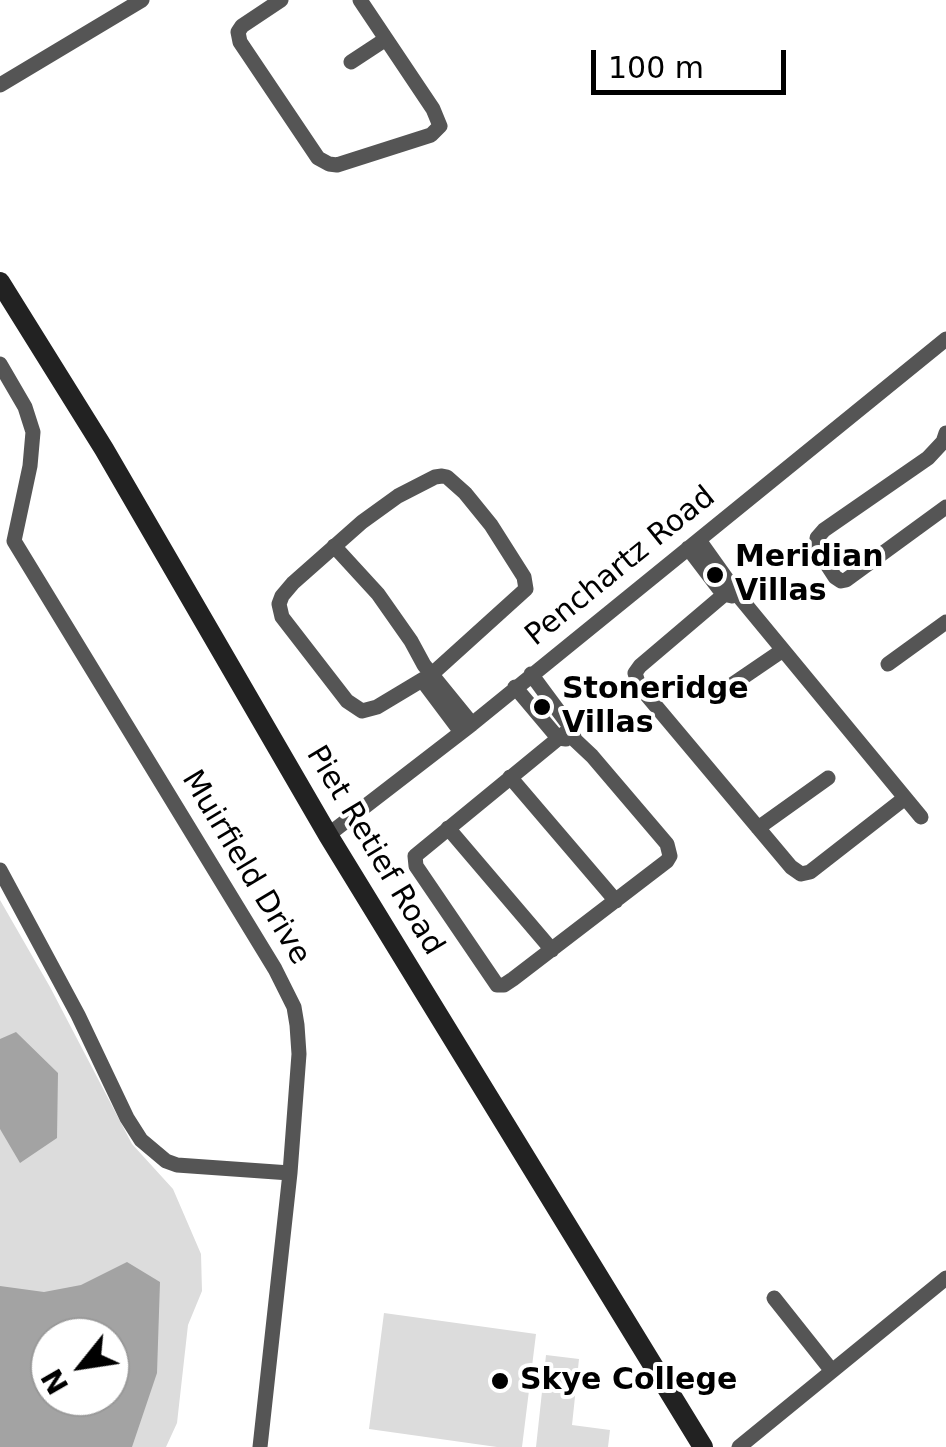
<!DOCTYPE html>
<html>
<head>
<meta charset="utf-8">
<style>
  body { margin:0 }
  #map { position:relative; width:946px; height:1447px; overflow:hidden; background:#fff; font-family:"DejaVu Sans",sans-serif }
  canvas { display:block }
  .north { position:absolute; left:30px; top:1317px; width:100px; height:100px; box-sizing:border-box; background:#fff; border:2px solid #999; border-radius:50%; rotate:240deg; font-size:28px; font-weight:700; line-height:40px; text-align:center; color:#000 }
  .north::after { content:''; display:block; margin:auto; width:35px; height:45px; background:#000; clip-path:polygon(50% 0,100% 100%,50% 72%,0 100%) }
  .scale { position:absolute; left:591px; top:50px; width:195px; height:45px; box-sizing:border-box; border:5px solid #000; border-top:0; padding-left:12px; font-size:30px; line-height:35px; white-space:nowrap; color:#000; -webkit-text-stroke:8px #fff; paint-order:stroke }
</style>
</head>
<body>
<div id="map">
<canvas width="946" height="1447"></canvas>
<div class="north">N</div>
<div class="scale">100 m</div>
</div>
<script>
const c = document.querySelector('canvas').getContext('2d');
c.lineJoin = 'round';
function fillPath(path, color) { c.fillStyle = color; c.fill(path, 'evenodd'); }
const poly = rows => new Path2D(rows.map(r => 'M' + r).join(''));
function trace(path, color, width, dash) { c.strokeStyle = color; c.lineWidth = width; c.lineCap = dash ? 'butt' : 'round'; c.setLineDash(dash || []); c.stroke(path); }
function write(font, color, halo, rows, align = 'center') {
  c.font = font + ' "DejaVu Sans",sans-serif'; c.lineWidth = 8; c.setLineDash([]); c.textBaseline = 'middle'; c.strokeStyle = halo; c.fillStyle = color; for (const [text, x, y, turn = 0] of rows) {
    c.save(); c.translate(x, y); c.rotate((+turn || 0) * Math.PI / 180); c.textAlign = isNaN(turn) ? turn : align; if (halo) c.strokeText(text, 0, 0); c.fillText(text, 0, 0); c.restore();
  }
}
fillPath(poly([
  [0,900,50,987,132,1144,173,1189,201,1254,202,1291,188,1325,177,1423,166,1447,0,1447],
  [50,1337,110,1337,110,1397,50,1397],
  [384,1313,536,1334,522,1447,497,1447,369,1429],
  [546,1355,579,1359,572,1425,610,1430,608,1447,536,1447]
]), '#dcdcdc');
fillPath(poly([
  [16,1032,58,1073,57,1138,20,1163,0,1129,0,1039],
  [127,1262,160,1282,157,1373,132,1447,0,1447,0,1286,44,1292,81,1285],
  [50,1337,110,1337,110,1397,50,1397]
]), '#a3a3a3');
trace(poly([
  [281,0,242,26,238,32,240,42,318,158,329,164,337,165,431,135,440,126,433,109,360,0],
  [351,62,386,39],
  [0,85,142,0],
  [0,364,25,407,33,432,30,466,14,541,275,969,294,1007,297,1025,299,1054,290,1173,260,1447],
  [946,433,943,442,928,458,824,530,817,538,818,551,835,577,841,581,846,580,946,507],
  [442,476,447,477,465,493,491,525,524,577,526,589,432,674,377,707,362,711,347,701,282,617,279,604,282,596,293,583,362,522,398,496,435,477,442,476],
  [699,540,741,599,921,817],
  [334,546,378,594,411,641,424,665,472,724],
  [688,548,723,594,732,596],
  [733,587,640,666,635,673,639,686,791,867,801,874,810,872,905,798],
  [888,664,946,622],
  [531,674,571,728,575,740,592,756,667,844,670,856,667,861,513,979,504,985,497,985,416,866,415,856,571,728],
  [422,680,461,732],
  [515,687,558,738,566,739],
  [714,697,783,650],
  [510,777,616,901],
  [448,828,552,950],
  [758,828,828,778],
  [328,835,472,724,946,339],
  [0,870,78,1015,127,1118,141,1140,166,1161,177,1165,290,1173],
  [774,1298,832,1371],
  [739,1447,946,1278]
]), '#555', 15);
trace(poly([
  [0,282,104,449,328,835,703,1447]
]), '#222', 20);
for (const [x, y, r, color] of [
  [715,575,10,"#000"],
  [542,707,10,"#000"],
  [500,1381,10,"#000"]
]) { const dot = new Path2D(); dot.arc(x, y, r, 0, 2 * Math.PI); c.fillStyle = color; c.fill(dot); trace(dot, '#fff', 4); }
write('bold 30px', '#000', '#fff', [
  ["Meridian",735,558],
  ["Villas",735,592],
  ["Stoneridge",562,690],
  ["Villas",562,724],
  ["Skye College",520,1381]
], 'left');
write('30px', '#000', '#fff', [
  ["Penchartz Road",621,567,-39],
  ["Piet Retief Road",374,851,59],
  ["Muirfield Drive",245,868,59]
]);
</script>
</body>
</html>
